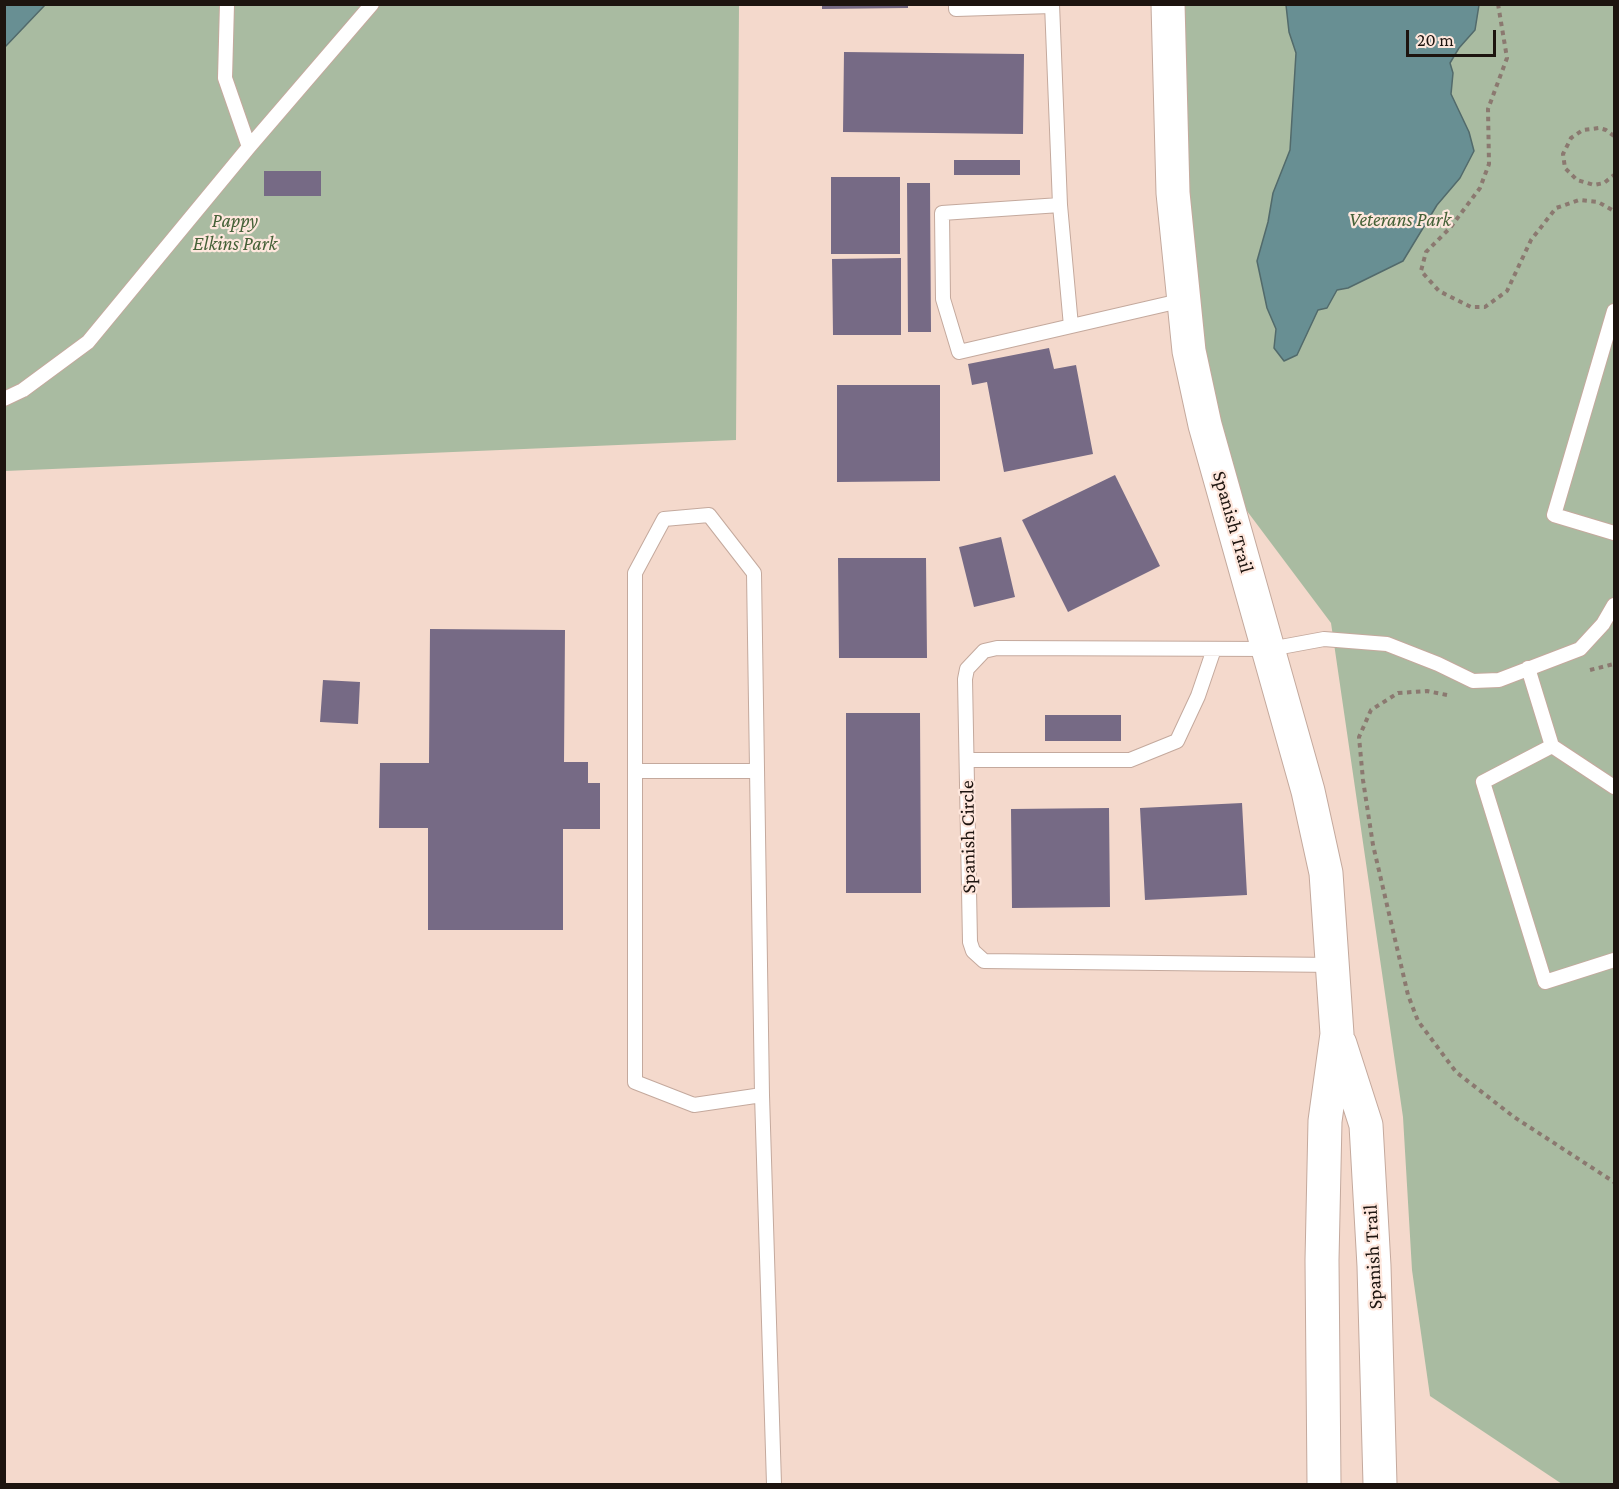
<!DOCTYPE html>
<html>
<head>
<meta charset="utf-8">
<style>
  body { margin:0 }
  #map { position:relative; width:1619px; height:1489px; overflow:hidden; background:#f4d9cc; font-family:"Crimson Pro",serif }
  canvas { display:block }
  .frame { position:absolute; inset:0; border:6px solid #1d140f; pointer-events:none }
  .scale { position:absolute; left:1406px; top:30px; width:90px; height:27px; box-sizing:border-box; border:3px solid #1d140f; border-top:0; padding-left:8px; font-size:18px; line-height:21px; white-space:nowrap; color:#1d140f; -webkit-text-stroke:4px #fee7dd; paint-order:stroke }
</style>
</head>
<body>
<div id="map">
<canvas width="1619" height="1489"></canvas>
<div class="frame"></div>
<div class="scale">20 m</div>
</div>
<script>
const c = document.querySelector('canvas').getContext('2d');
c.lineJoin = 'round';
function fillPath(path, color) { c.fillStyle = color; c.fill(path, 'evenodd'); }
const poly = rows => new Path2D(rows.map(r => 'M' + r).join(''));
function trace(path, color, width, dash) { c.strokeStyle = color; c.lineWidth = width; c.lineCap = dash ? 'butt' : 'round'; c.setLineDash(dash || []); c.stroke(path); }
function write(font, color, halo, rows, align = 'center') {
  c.font = font + ' "Crimson Pro",serif'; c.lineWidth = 4.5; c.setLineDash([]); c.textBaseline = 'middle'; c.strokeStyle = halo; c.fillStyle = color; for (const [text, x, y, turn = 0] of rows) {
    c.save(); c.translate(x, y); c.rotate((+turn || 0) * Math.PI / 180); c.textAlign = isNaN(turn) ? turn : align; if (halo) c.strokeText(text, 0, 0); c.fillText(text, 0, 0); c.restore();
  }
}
fillPath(poly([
  [4,5,739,5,736,440,5,471],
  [1154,5,1614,5,1614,1484,1562,1484,1430,1396,1412,1270,1403,1117,1331,623,1220,475]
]), '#a9bba1');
const water = poly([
  [5,4,45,5,5,47,4,5,5,4],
  [1286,5,1479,5,1475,30,1459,48,1450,63,1453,73,1451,94,1469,132,1474,151,1460,178,1437,205,1403,261,1348,288,1337,290,1327,308,1318,310,1297,355,1284,361,1274,348,1276,329,1267,308,1257,261,1268,222,1273,193,1290,150,1296,53,1289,32,1286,5]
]);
fillPath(water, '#688f93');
trace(water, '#526a6b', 1.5);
fillPath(poly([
  [822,4,908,4,908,8,822,9],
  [844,52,1024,54,1023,134,843,132],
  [954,160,1020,160,1020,175,954,175],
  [264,171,321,171,321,196,264,196],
  [831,177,900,177,900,254,831,254],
  [907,183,930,183,931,332,908,332],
  [901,258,901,335,833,335,832,259],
  [1049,348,1054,369,1076,365,1093,454,1004,472,987,382,972,385,968,364],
  [837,385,940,385,940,481,837,482],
  [1115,475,1160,566,1068,612,1022,520],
  [1001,537,1015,597,974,607,959,547],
  [838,558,926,558,927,658,839,658],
  [430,629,565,630,564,762,588,762,588,783,600,783,600,829,563,829,563,930,428,930,428,828,379,828,380,763,429,763],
  [323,680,360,682,358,724,320,722],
  [846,713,920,713,921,893,846,893],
  [1045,715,1121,715,1121,741,1045,741],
  [1242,803,1247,895,1145,900,1140,808],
  [1109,808,1110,907,1012,908,1011,809]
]), '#766a85');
const service = poly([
  [227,4,225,78,249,147],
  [956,4,956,9,1052,6],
  [1052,4,1060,205,942,213,943,299,959,352,1184,300],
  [1060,205,1071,326],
  [1614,311,1554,515,1614,533],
  [4,399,23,390,88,342,249,147,372,4],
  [1528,668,1552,746,1614,787],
  [1552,746,1483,782,1545,982,1614,960],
  [967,760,1130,760,1177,741,1198,696,1214,649],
  [635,771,756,771],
  [1334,965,984,961,973,951,970,942,965,679,967,669,984,651,997,648,1270,649,1324,639,1387,644,1438,664,1473,681,1499,680,1580,649,1603,624,1614,605],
  [762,1095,694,1105,635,1082,635,573,664,519,709,515,754,573,762,1095,774,1484]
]);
const tertiary = poly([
  [1168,4,1173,193,1189,351,1205,425,1308,791,1326,873,1337,1034,1325,1121,1322,1260,1324,1484],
  [1340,1044,1366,1125,1374,1266,1380,1484]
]);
trace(service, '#c4a99d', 16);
trace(tertiary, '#c4a99d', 35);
trace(poly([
  [1498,4,1507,58,1488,109,1489,164,1480,188,1450,228,1426,252,1421,271,1439,291,1471,307,1485,307,1507,291,1531,240,1556,208,1579,200,1598,202,1614,211],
  [1614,136,1606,130,1599,128,1583,130,1571,138,1563,154,1565,168,1577,180,1594,185,1604,183,1614,175],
  [1590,670,1614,664],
  [1447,695,1427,691,1398,693,1371,710,1359,737,1363,780,1373,845,1408,995,1418,1021,1456,1072,1514,1117,1614,1182]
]), '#8b7970', 4, [4.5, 4.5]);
trace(service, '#fff', 14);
trace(tertiary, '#fff', 33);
write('italic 20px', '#456137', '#fee7dd', [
  ["Veterans Park",1400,220],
  ["Pappy",235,221],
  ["Elkins Park",235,244]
]);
write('20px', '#1d140f', '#fee7dd', [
  ["Spanish Trail",1233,522,74],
  ["Spanish Circle",968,837,-91],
  ["Spanish Trail",1373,1257,-93]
]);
</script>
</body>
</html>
